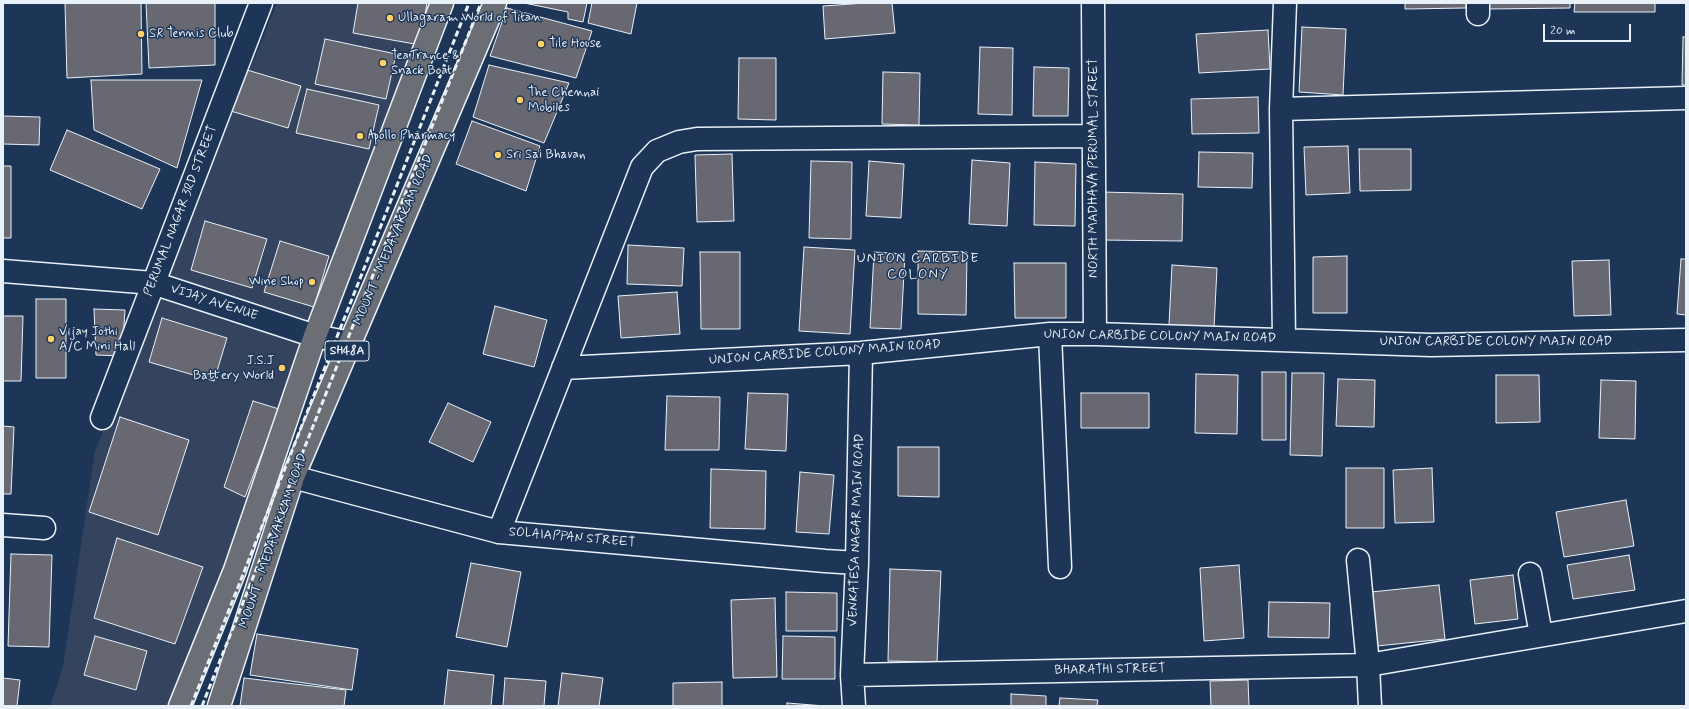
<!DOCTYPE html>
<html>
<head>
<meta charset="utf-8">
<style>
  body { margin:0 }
  #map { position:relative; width:1689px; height:709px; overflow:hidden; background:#1d3557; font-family:Mynerve,sans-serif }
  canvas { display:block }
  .frame { position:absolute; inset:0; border:4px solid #e8f1f8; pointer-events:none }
  .scale { position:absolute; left:1543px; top:24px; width:88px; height:18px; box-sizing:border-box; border:2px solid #e8f1f8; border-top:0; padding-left:5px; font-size:12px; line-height:14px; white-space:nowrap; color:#e8f1f8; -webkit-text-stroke:3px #1d3557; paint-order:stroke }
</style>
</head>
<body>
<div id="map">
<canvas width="1689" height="709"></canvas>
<div class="frame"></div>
<div class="scale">20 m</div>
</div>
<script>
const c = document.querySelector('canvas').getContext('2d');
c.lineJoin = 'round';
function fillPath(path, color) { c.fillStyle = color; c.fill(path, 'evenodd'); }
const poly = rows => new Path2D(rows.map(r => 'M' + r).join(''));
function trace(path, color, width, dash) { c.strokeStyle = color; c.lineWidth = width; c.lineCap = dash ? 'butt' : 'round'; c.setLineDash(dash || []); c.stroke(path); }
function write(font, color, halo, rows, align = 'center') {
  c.font = font + ' Mynerve,sans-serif'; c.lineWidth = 3; c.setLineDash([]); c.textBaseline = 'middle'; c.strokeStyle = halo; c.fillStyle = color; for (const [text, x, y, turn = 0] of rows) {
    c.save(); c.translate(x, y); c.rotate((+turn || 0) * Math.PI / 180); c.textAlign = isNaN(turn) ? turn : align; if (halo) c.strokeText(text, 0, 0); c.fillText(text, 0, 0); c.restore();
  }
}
fillPath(poly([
  [277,3,444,3,171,706,50,706,63,667,95,451]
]), '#34445f');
const building = poly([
  [65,3,141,3,142,74,67,78,65,3],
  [146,3,215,3,215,65,149,68,146,3],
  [358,3,427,3,420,45,353,33,358,3],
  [524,3,587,3,583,22,568,19,568,12,524,3],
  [592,3,637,3,631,34,588,23,592,3],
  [865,3,892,3,895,33,825,39,823,6,865,3],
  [1405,3,1466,3,1466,8,1405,9,1405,3],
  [1488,3,1570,3,1570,8,1488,9,1488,3],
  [1575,3,1655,3,1655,12,1574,12,1575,3],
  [507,8,592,31,576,78,490,56,507,8],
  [1302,27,1346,29,1343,95,1299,92,1302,27],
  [1268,30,1270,69,1199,73,1196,34,1268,30],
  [1683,37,1686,37,1686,85,1682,85,1683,37],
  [325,39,396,54,386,99,315,84,325,39],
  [980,47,1013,48,1012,115,978,114,980,47],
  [739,58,776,58,776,120,738,119,739,58],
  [489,65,569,83,544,143,473,117,489,65],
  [237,67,301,86,288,128,224,109,237,67],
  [1034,67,1069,68,1068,116,1033,116,1034,67],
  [883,72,920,73,919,125,882,124,883,72],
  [91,80,202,80,177,168,94,130,91,80],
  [307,89,379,105,369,149,296,133,307,89],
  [1258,97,1259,133,1192,134,1191,99,1258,97],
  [3,116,40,117,39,145,3,144,3,116],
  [472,121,540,146,526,191,456,164,472,121],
  [67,130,160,169,142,209,50,170,67,130],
  [1348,146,1350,193,1306,195,1304,147,1348,146],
  [1359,149,1411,149,1411,190,1360,191,1359,149],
  [1199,152,1253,153,1252,188,1198,187,1199,152],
  [732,154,734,221,697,222,695,155,732,154],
  [972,160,1010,163,1007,226,969,224,972,160],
  [811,161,852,162,851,239,809,238,811,161],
  [869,161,904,164,901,218,866,216,869,161],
  [1035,162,1076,164,1075,226,1034,225,1035,162],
  [3,166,11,166,11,238,3,238,3,166],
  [1102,192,1183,194,1182,241,1101,240,1102,192],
  [205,221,267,239,252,288,191,270,205,221],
  [280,241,329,256,314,307,264,292,280,241],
  [628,245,684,248,682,286,627,284,628,245],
  [804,247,855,250,850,334,799,331,804,247],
  [918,251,967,252,966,315,918,314,918,251],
  [700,252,740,252,740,329,701,329,700,252],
  [874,252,905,254,901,329,870,328,874,252],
  [1347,256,1347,313,1313,313,1313,257,1347,256],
  [1681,259,1686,259,1686,315,1677,314,1681,259],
  [1609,260,1611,315,1574,316,1572,261,1609,260],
  [1014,263,1066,263,1066,318,1015,318,1014,263],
  [1172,265,1217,268,1214,328,1169,325,1172,265],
  [677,292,680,334,621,338,618,296,677,292],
  [36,299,66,299,66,378,36,378,36,299],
  [495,306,547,320,534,367,483,354,495,306],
  [94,309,125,310,122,356,96,355,94,309],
  [3,316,23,316,21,381,3,381,3,316],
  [162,318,227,338,214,381,149,362,162,318],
  [1262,372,1286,372,1286,440,1262,440,1262,372],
  [1292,373,1324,373,1322,456,1290,455,1292,373],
  [1196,374,1238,375,1237,434,1195,433,1196,374],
  [1496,375,1539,375,1540,422,1496,423,1496,375],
  [1338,379,1375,380,1374,427,1336,426,1338,379],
  [1601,380,1636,381,1635,439,1599,438,1601,380],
  [748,393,788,394,786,451,745,449,748,393],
  [1081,393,1149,393,1149,428,1081,428,1081,393],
  [667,396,720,397,719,450,665,450,667,396],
  [253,401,279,409,245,497,224,487,253,401],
  [448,403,491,422,473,462,429,442,448,403],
  [120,417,189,440,158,535,89,512,120,417],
  [3,426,14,427,11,494,3,494,3,426],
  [898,447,939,447,939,497,898,496,898,447],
  [1346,468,1384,468,1384,528,1346,528,1346,468],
  [1432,468,1434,522,1395,523,1393,470,1432,468],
  [711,469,766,471,765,529,710,528,711,469],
  [800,472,834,475,829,534,796,532,800,472],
  [1626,500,1634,546,1564,557,1556,512,1626,500],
  [117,538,203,567,175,644,94,618,117,538],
  [11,554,52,555,49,647,8,646,11,554],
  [1629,555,1635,590,1573,599,1567,565,1629,555],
  [471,563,521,572,507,647,456,637,471,563],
  [1239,565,1244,638,1204,641,1200,568,1239,565],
  [890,569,941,571,937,662,888,661,890,569],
  [1513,575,1518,619,1475,624,1470,580,1513,575],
  [1439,585,1445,639,1377,646,1371,592,1439,585],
  [786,592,837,593,837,631,786,631,786,592],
  [775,598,777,677,733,678,731,600,775,598],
  [1269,602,1330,603,1329,638,1268,637,1269,602],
  [257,634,358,649,352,690,250,675,257,634],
  [95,636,147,651,136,690,84,675,95,636],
  [783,636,835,637,835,679,782,679,783,636],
  [448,670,494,675,491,706,444,706,448,670],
  [562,673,603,678,599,706,558,706,562,673],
  [3,678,20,680,17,706,3,706,3,678],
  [244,678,346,690,344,706,240,706,244,678],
  [505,678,546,681,544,706,503,706,505,678],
  [1248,680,1249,706,1211,706,1210,681,1248,680],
  [722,682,722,706,673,706,673,683,722,682],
  [1011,694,1046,696,1046,706,1011,706,1011,694],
  [1060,698,1098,700,1097,706,1059,706,1060,698],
  [787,703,825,706,787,706,787,703]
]);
fillPath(building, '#686872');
trace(building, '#e8f1f8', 1);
const minor = poly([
  [1093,3,1095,334],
  [1478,14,1478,3],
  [1281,109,1686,98],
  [3,271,153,283,315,336,351,343],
  [1050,334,1060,567],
  [1284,339,1281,109,1285,3],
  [563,368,861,353,1050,334,1095,334,1431,345,1686,340],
  [102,418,261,3],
  [293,477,499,532,825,561,857,563],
  [3,525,44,528],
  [499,532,642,167,657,151,679,142,697,139,1093,136],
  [1530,574,1541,635],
  [852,675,1368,665,1358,560],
  [854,706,852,675,857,563,861,353],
  [1370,706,1368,665,1686,611]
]);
const primary = poly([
  [180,706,235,570,315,336,442,3],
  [219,706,293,477,495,3]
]);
trace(minor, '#e8f1f8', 25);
trace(primary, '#e8f1f8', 25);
trace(minor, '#1d3557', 22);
trace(primary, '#6b6f75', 22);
trace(poly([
  [191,706,469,3],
  [202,706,481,3]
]), '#e8f1f8', 3, [6, 3]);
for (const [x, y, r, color] of [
  [390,18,4,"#ffd166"],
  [141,34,4,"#ffd166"],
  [541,44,4,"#ffd166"],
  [383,63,4,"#ffd166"],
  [520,100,4,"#ffd166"],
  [360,136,4,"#ffd166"],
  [498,155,4,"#ffd166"],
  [312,282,4,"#ffd166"],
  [51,339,4,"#ffd166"],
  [282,368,4,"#ffd166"]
]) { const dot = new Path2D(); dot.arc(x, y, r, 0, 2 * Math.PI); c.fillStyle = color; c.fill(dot); trace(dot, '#1d3557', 1.5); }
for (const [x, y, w] of [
  [347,351,44]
]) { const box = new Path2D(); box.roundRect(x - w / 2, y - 10, w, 20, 3); c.fillStyle = '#1d3557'; c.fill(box); trace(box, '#e8f1f8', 1); }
write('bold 12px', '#e8f1f8', null, [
  ["SH48A",347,351]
]);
write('13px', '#e8f1f8', '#1d3557', [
  ["Ullagaram World of Titan",398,18],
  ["SR Tennis Club",149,34],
  ["Tile House",549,44],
  ["TeaTrance &",391,56],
  ["Snack Boat",391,71],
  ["The Chennai",528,93],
  ["Mobiles",528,108],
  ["Apollo Pharmacy",368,136],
  ["Sri Sai Bhavan",506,155],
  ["Wine Shop",304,282,"right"],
  ["Vijay Jothi",59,332],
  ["A/C Mini Hall",59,347],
  ["J.S.J",274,361,"right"],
  ["Battery World",274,376,"right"]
], 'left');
write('13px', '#e8f1f8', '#1d3557', [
  ["NORTH MADHAVA PERUMAL STREET",1094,168,-90],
  ["PERUMAL NAGAR 3RD STREET",181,211,-69],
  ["MOUNT - MEDAVAKKAM ROAD",394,240,-67],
  ["VIJAY AVENUE",214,303,18],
  ["UNION CARBIDE COLONY MAIN ROAD",1160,337,1],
  ["UNION CARBIDE COLONY MAIN ROAD",1496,342],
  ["UNION CARBIDE COLONY MAIN ROAD",825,353,-4],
  ["VENKATESA NAGAR MAIN ROAD",857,530,-88],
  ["SOLAIAPPAN STREET",572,538,5],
  ["MOUNT - MEDAVAKKAM ROAD",274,541,-71],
  ["BHARATHI STREET",1110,670,-1]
]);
c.letterSpacing = '1px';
write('14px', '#e8f1f8', '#1d3557', [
  ["UNION CARBIDE",918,259],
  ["COLONY",918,275]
]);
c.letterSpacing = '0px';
</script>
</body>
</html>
